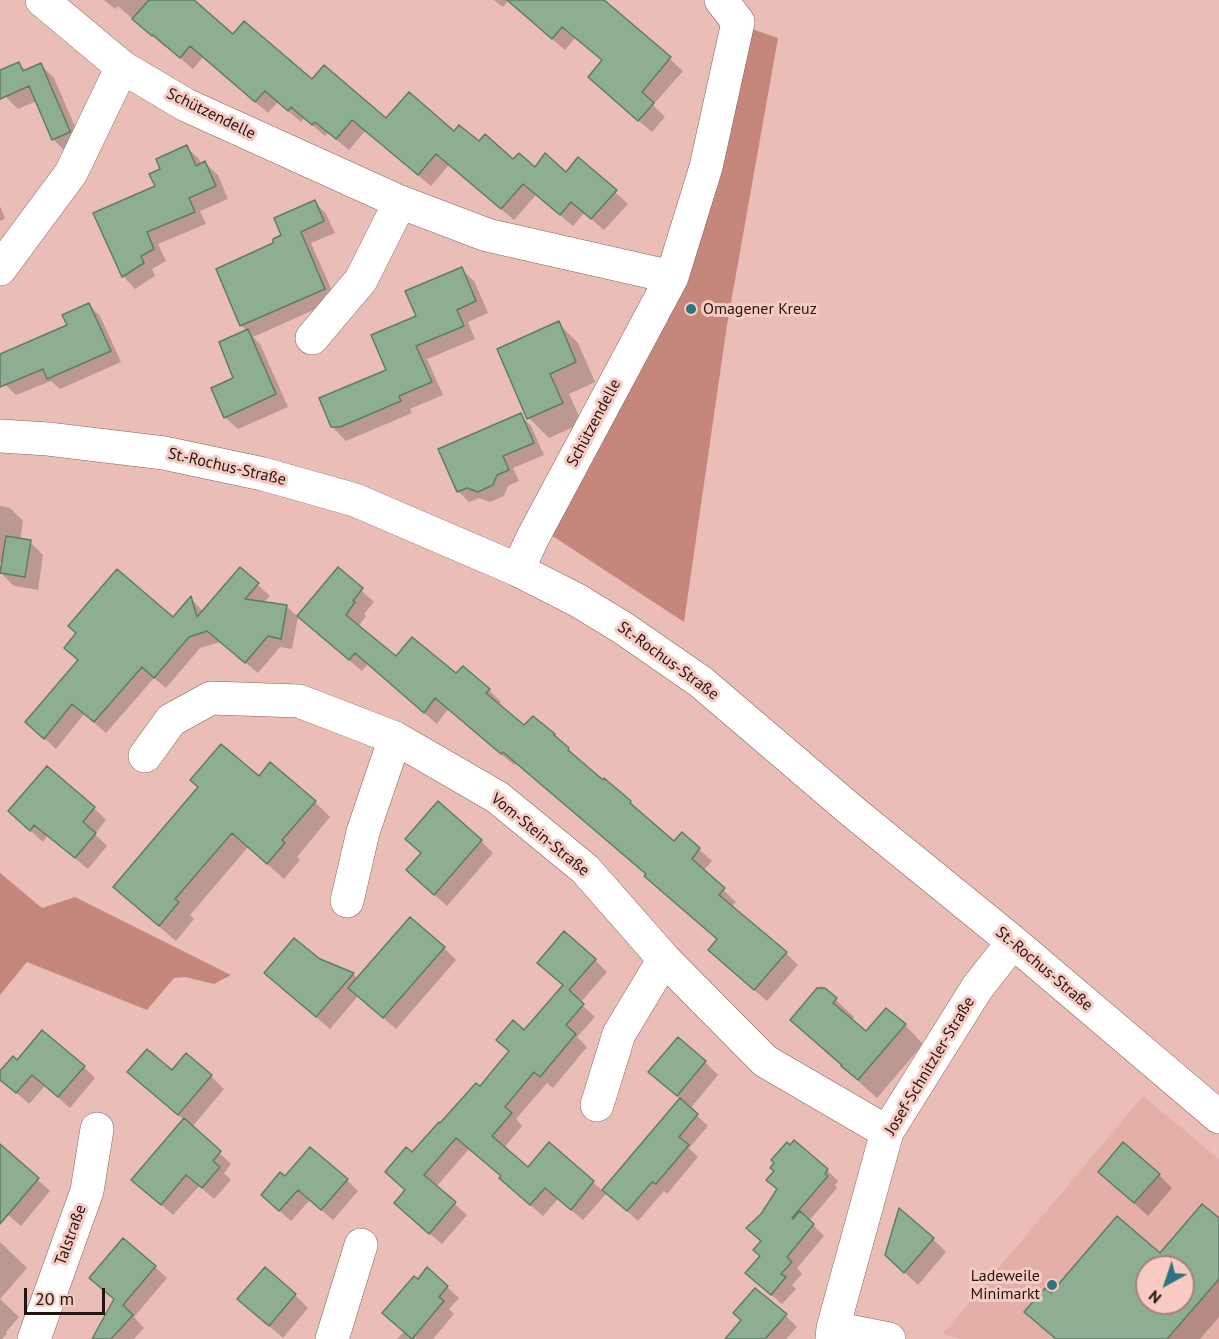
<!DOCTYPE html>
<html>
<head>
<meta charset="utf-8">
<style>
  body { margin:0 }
  #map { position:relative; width:1219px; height:1339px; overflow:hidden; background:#eabeb6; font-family:"PT Sans",sans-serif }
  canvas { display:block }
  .north { position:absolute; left:1135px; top:1255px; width:60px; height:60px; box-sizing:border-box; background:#f7cbc2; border:2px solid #a3827c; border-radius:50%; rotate:220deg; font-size:16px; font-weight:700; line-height:24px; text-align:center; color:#241512 }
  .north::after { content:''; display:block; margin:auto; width:21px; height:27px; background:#2d7480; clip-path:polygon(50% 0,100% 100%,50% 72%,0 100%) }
  .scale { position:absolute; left:24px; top:1288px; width:81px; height:27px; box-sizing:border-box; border:3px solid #241512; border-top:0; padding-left:8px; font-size:18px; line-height:21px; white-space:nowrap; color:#241512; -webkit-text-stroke:4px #f7cbc2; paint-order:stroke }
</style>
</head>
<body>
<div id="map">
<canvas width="1219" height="1339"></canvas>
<div class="north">N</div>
<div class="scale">20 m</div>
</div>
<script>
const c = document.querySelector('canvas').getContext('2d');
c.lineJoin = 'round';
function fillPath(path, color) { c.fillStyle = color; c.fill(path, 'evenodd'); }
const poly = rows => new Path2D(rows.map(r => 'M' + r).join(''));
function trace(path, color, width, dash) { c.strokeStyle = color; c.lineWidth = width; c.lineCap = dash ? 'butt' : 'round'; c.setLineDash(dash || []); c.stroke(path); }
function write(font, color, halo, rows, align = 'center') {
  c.font = font + ' "PT Sans",sans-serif'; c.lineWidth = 6; c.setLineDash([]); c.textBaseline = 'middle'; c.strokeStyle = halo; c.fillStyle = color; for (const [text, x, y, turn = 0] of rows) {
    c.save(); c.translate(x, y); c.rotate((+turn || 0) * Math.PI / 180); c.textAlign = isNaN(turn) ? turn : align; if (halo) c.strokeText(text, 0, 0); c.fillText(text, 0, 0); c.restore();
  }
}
fillPath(poly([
  [1143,1096,1219,1159,1219,1339,961,1339,943,1334],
  [1147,1267,1183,1267,1183,1303,1147,1303]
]), '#e3afa6');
fillPath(poly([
  [752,29,778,38,727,325,684,622,551,535],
  [0,873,42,908,75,897,231,975,214,984,185,977,174,978,147,1010,27,962,0,995]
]), '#c5877c');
fillPath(poly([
  [104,0,192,0,233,36,312,81,387,120,454,133,479,143,513,161,535,169,566,174,578,159,628,204,604,230,584,213,573,226,536,195,514,220,449,165,431,186,365,131,349,150,328,133,325,136,304,118,301,122,278,102,268,113,203,57,193,69,166,46,165,47,118,6,115,9],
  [494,0,509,0,503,7],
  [558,0,601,0,670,59,683,71,653,105,665,117,652,132,602,89,603,61,575,38,565,50,550,37],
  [19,64,26,71,41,65,54,78,83,145,66,152,53,139,37,101,18,109,5,96,0,84,0,72],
  [186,147,199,159,201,165,205,163,218,175,228,199,200,211,206,224,158,244,166,261,152,269,155,276,135,289,123,276,95,213,157,187,162,170],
  [315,202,326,214,335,233,311,243,336,300,253,337,260,344,288,407,238,429,225,417,247,331,241,325,275,244],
  [0,206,5,219,0,221],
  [461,269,474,281,488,313,468,322,475,339,427,359,443,395,410,409,412,413,346,441,334,429,321,399,388,370,418,317],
  [89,305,100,316,121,362,60,389,51,381,16,395,5,384,0,372,0,355,69,325],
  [558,323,578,343,595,382,569,394,582,423,549,438,529,418],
  [520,415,531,426,544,455,513,468,519,481,508,486,504,496,490,502,479,498,469,502,458,491],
  [0,506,10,508,23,521,20,540,30,542,43,555,38,590,14,586,1,573,3,562,0,562],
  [240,569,270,596,263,603,286,606,298,617,292,649,280,647,258,673,220,642,200,648,166,688,154,678,106,733,84,714,56,749,27,722,173,619,191,599,202,610,203,612],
  [338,569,374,602,364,614,366,616,358,627,396,658,456,676,489,690,501,702,498,705,524,727,566,747,580,761,630,802,674,843,682,834,712,861,703,871,736,902,731,907,786,953,798,965,767,1001,722,962,718,940,647,875,516,763,514,765,448,709,437,724,368,664,362,671,311,628,299,616],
  [47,768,94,808,106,820,95,834,107,846,88,869,47,836,43,842,22,823],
  [259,778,315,802,330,817,297,857,300,860,284,879,248,847,190,915,194,919,176,941,131,903,115,887],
  [481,841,493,853,447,906,420,882],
  [444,948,456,960,396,1029,358,996,330,1029,280,986,319,961,353,974,358,979],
  [595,960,607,972,580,1003,595,1017,577,1037,587,1047,553,1088,547,1083,516,1119,522,1126,504,1148,529,1169,549,1144,603,1191,681,1100,650,1072,705,1062,718,1075,690,1109,708,1126,689,1148,698,1157,667,1194,664,1191,638,1221,607,1193,583,1220,558,1199,543,1216,513,1190,502,1177,469,1149,436,1187,467,1215,442,1244,408,1215,406,1190,413,1155,481,1089,524,1032,564,986,539,963],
  [821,986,854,1017,852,1021,866,1033,905,1025,923,1044,877,1098,810,1038,792,1020],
  [17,1062,84,1067,95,1078,70,1108,45,1086,29,1104,0,1078,0,1073],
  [172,1072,211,1076,224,1089,192,1127,231,1164,224,1173,231,1180,214,1199,199,1186,173,1215,133,1180,184,1120,142,1085],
  [4,1149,50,1191,21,1226,0,1208,0,1153],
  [827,1170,838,1181,835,1185,837,1188,809,1221,824,1236,797,1268,802,1274,792,1285,796,1289,782,1304,758,1284,762,1256,762,1215,778,1190,768,1180],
  [1100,1172,1159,1175,1172,1188,1148,1216],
  [285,1178,347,1180,358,1191,333,1220,310,1200,291,1221,274,1206],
  [1219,1220,1219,1317,1200,1339,1055,1339,1026,1312,1051,1295,1161,1255],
  [1147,1267,1183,1267,1183,1303,1147,1303],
  [933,1239,946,1252,918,1285,900,1268],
  [0,1242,27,1268,0,1299,19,1317,6,1332,7,1334,2,1339,0,1339],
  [155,1267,167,1278,134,1317,144,1328,134,1339,93,1339,115,1300,91,1278],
  [447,1287,459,1298,449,1309,454,1314,433,1339,397,1339],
  [295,1295,308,1308,283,1338,253,1312],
  [785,1315,797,1327,786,1339,727,1339]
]), '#0003');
const building = poly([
  [149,0,194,0,233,34,244,21,312,79,324,65,386,118,409,92,454,131,459,125,479,141,485,134,513,159,519,153,535,167,545,153,566,172,578,157,617,190,591,219,571,202,560,215,523,184,501,209,436,154,418,175,352,120,336,139,315,122,312,125,291,107,288,111,265,91,255,102,190,46,180,58,153,35,152,36,132,19,149,0],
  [507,0,604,0,671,57,642,92,654,103,638,121,588,77,602,60,562,27,552,39,507,0],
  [19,62,23,71,41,63,70,131,70,132,52,140,29,86,0,99,0,70,19,62],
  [187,145,196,166,205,161,216,186,189,198,195,212,147,232,154,249,141,256,144,263,122,277,93,213,155,186,149,174,160,169,156,159,187,145],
  [315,200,324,221,301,232,325,289,240,326,216,269,273,243,273,239,281,235,274,218,315,200],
  [462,267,476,301,457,310,464,326,416,346,432,382,399,396,401,401,340,427,331,427,319,398,386,370,371,335,416,316,405,291,462,267],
  [89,303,111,351,47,379,43,369,0,387,0,354,67,325,62,315,89,303],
  [559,321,576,362,550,374,563,403,527,419,497,349,559,321],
  [248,329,276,394,224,418,211,388,233,378,219,342,248,329],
  [521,413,534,443,503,456,509,470,497,475,493,485,478,492,467,488,457,492,438,449,521,413],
  [6,536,31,540,25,577,0,573,6,536],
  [240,567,259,583,245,599,287,605,281,639,268,636,245,663,207,631,189,637,154,678,142,667,94,722,72,704,44,739,25,722,78,660,64,648,76,633,68,626,117,569,173,617,191,596,197,617,240,567],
  [338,567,363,588,353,601,355,602,346,615,396,656,412,637,456,673,463,666,490,689,486,693,524,725,533,716,555,734,554,735,569,748,568,750,603,780,604,778,631,801,630,803,674,841,682,832,700,848,692,859,725,888,719,895,787,952,754,990,708,950,717,939,644,876,646,874,503,752,501,754,435,698,424,713,355,653,349,660,297,616,338,567],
  [221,744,259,776,270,762,316,801,282,840,285,843,267,864,232,833,175,899,179,902,159,926,113,887,198,787,190,780,221,744],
  [47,766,95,807,83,822,96,833,75,858,34,825,30,831,8,811,47,766],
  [438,801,482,840,434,895,406,870,421,853,405,839,438,801],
  [410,917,445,947,383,1018,348,988,410,917],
  [564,931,596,959,569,990,584,1004,566,1025,576,1034,540,1077,534,1072,505,1107,512,1113,492,1136,528,1167,549,1142,594,1181,571,1210,545,1188,530,1205,499,1178,501,1176,456,1138,424,1175,456,1202,429,1234,394,1203,405,1190,385,1172,406,1147,412,1152,439,1122,440,1123,476,1083,480,1086,509,1051,496,1040,513,1020,524,1030,563,985,537,963,564,931],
  [294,938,320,959,354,973,316,1017,264,973,294,938],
  [817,988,825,988,837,998,833,1003,866,1031,886,1008,906,1024,858,1080,841,1066,842,1065,790,1020,817,988],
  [42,1030,85,1066,58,1097,32,1075,16,1093,0,1080,0,1071,13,1056,17,1060,42,1030],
  [678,1037,706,1061,677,1096,648,1072,678,1037],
  [147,1049,172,1070,186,1053,212,1075,178,1115,127,1072,147,1049],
  [680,1098,698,1114,679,1137,689,1145,656,1184,652,1182,627,1211,602,1190,680,1098],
  [184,1118,221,1151,213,1161,220,1167,202,1188,186,1175,161,1205,131,1180,184,1118],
  [794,1140,828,1169,825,1174,828,1176,792,1218,793,1219,800,1211,814,1224,787,1257,792,1262,781,1274,786,1277,771,1295,745,1273,760,1256,753,1250,761,1241,746,1228,761,1214,777,1189,766,1180,774,1171,770,1168,774,1163,771,1160,787,1142,790,1145,794,1140],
  [1123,1142,1160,1174,1134,1203,1098,1172,1123,1142],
  [0,1144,39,1178,0,1224,0,1144],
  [310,1147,348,1179,321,1210,298,1190,279,1211,261,1195,280,1172,285,1176,310,1147],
  [1202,1204,1219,1218,1219,1279,1167,1339,1056,1339,1024,1312,1045,1288,1051,1293,1117,1216,1160,1253,1202,1204],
  [1147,1267,1183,1267,1183,1303,1147,1303,1147,1267],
  [899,1208,934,1238,904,1273,885,1255,899,1208],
  [123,1238,156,1266,123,1305,133,1315,111,1339,92,1339,114,1299,89,1278,123,1238],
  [265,1267,296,1294,269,1326,237,1299,265,1267],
  [427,1267,448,1286,439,1297,444,1301,412,1339,382,1313,414,1276,418,1279,427,1267],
  [755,1288,787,1314,765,1339,725,1339,741,1320,733,1313,755,1288]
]);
fillPath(building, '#8eae94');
trace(building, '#5e7d64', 1.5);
const minor = poly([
  [42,0,122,67,186,105,400,202,487,235,672,277],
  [0,269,71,173,122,67],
  [312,338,361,280,400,202],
  [0,436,48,439,164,453,263,474,355,500,518,570,577,600,623,628,701,682,852,811,1013,942,1219,1117],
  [518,570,532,539,672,277,706,167,738,22,721,0],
  [145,756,171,720,211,698,299,701,395,738,497,797,585,869,664,959,765,1061,887,1132],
  [347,901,363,832,395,738],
  [597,1105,619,1034,664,959],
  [833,1328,889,1339],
  [34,1339,87,1191,97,1129],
  [332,1339,361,1245],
  [832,1339,833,1328,887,1132,977,988,1013,942]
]);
trace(minor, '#89625b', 34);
trace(minor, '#fff', 33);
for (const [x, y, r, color] of [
  [691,309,6,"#2d7480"],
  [1052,1285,6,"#2d7480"]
]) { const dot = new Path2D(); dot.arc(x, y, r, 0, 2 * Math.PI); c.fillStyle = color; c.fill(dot); trace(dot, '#f7cbc2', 2); }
write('16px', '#241512', '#f7cbc2', [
  ["Schützendelle",211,114,26],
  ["Schützendelle",594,423,-62],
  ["St.-Rochus-Straße",227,467,13],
  ["St.-Rochus-Straße",668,661,36],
  ["Vom-Stein-Straße",540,835,39],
  ["St.-Rochus-Straße",1044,969,40],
  ["Josef-Schnitzler-Straße",930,1066,-59],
  ["Talstraße",71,1235,-70]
]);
write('16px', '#241512', '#f7cbc2', [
  ["Omagener Kreuz",703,309],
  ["Ladeweile",1040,1276,"right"],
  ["Minimarkt",1040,1294,"right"]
], 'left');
</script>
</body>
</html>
